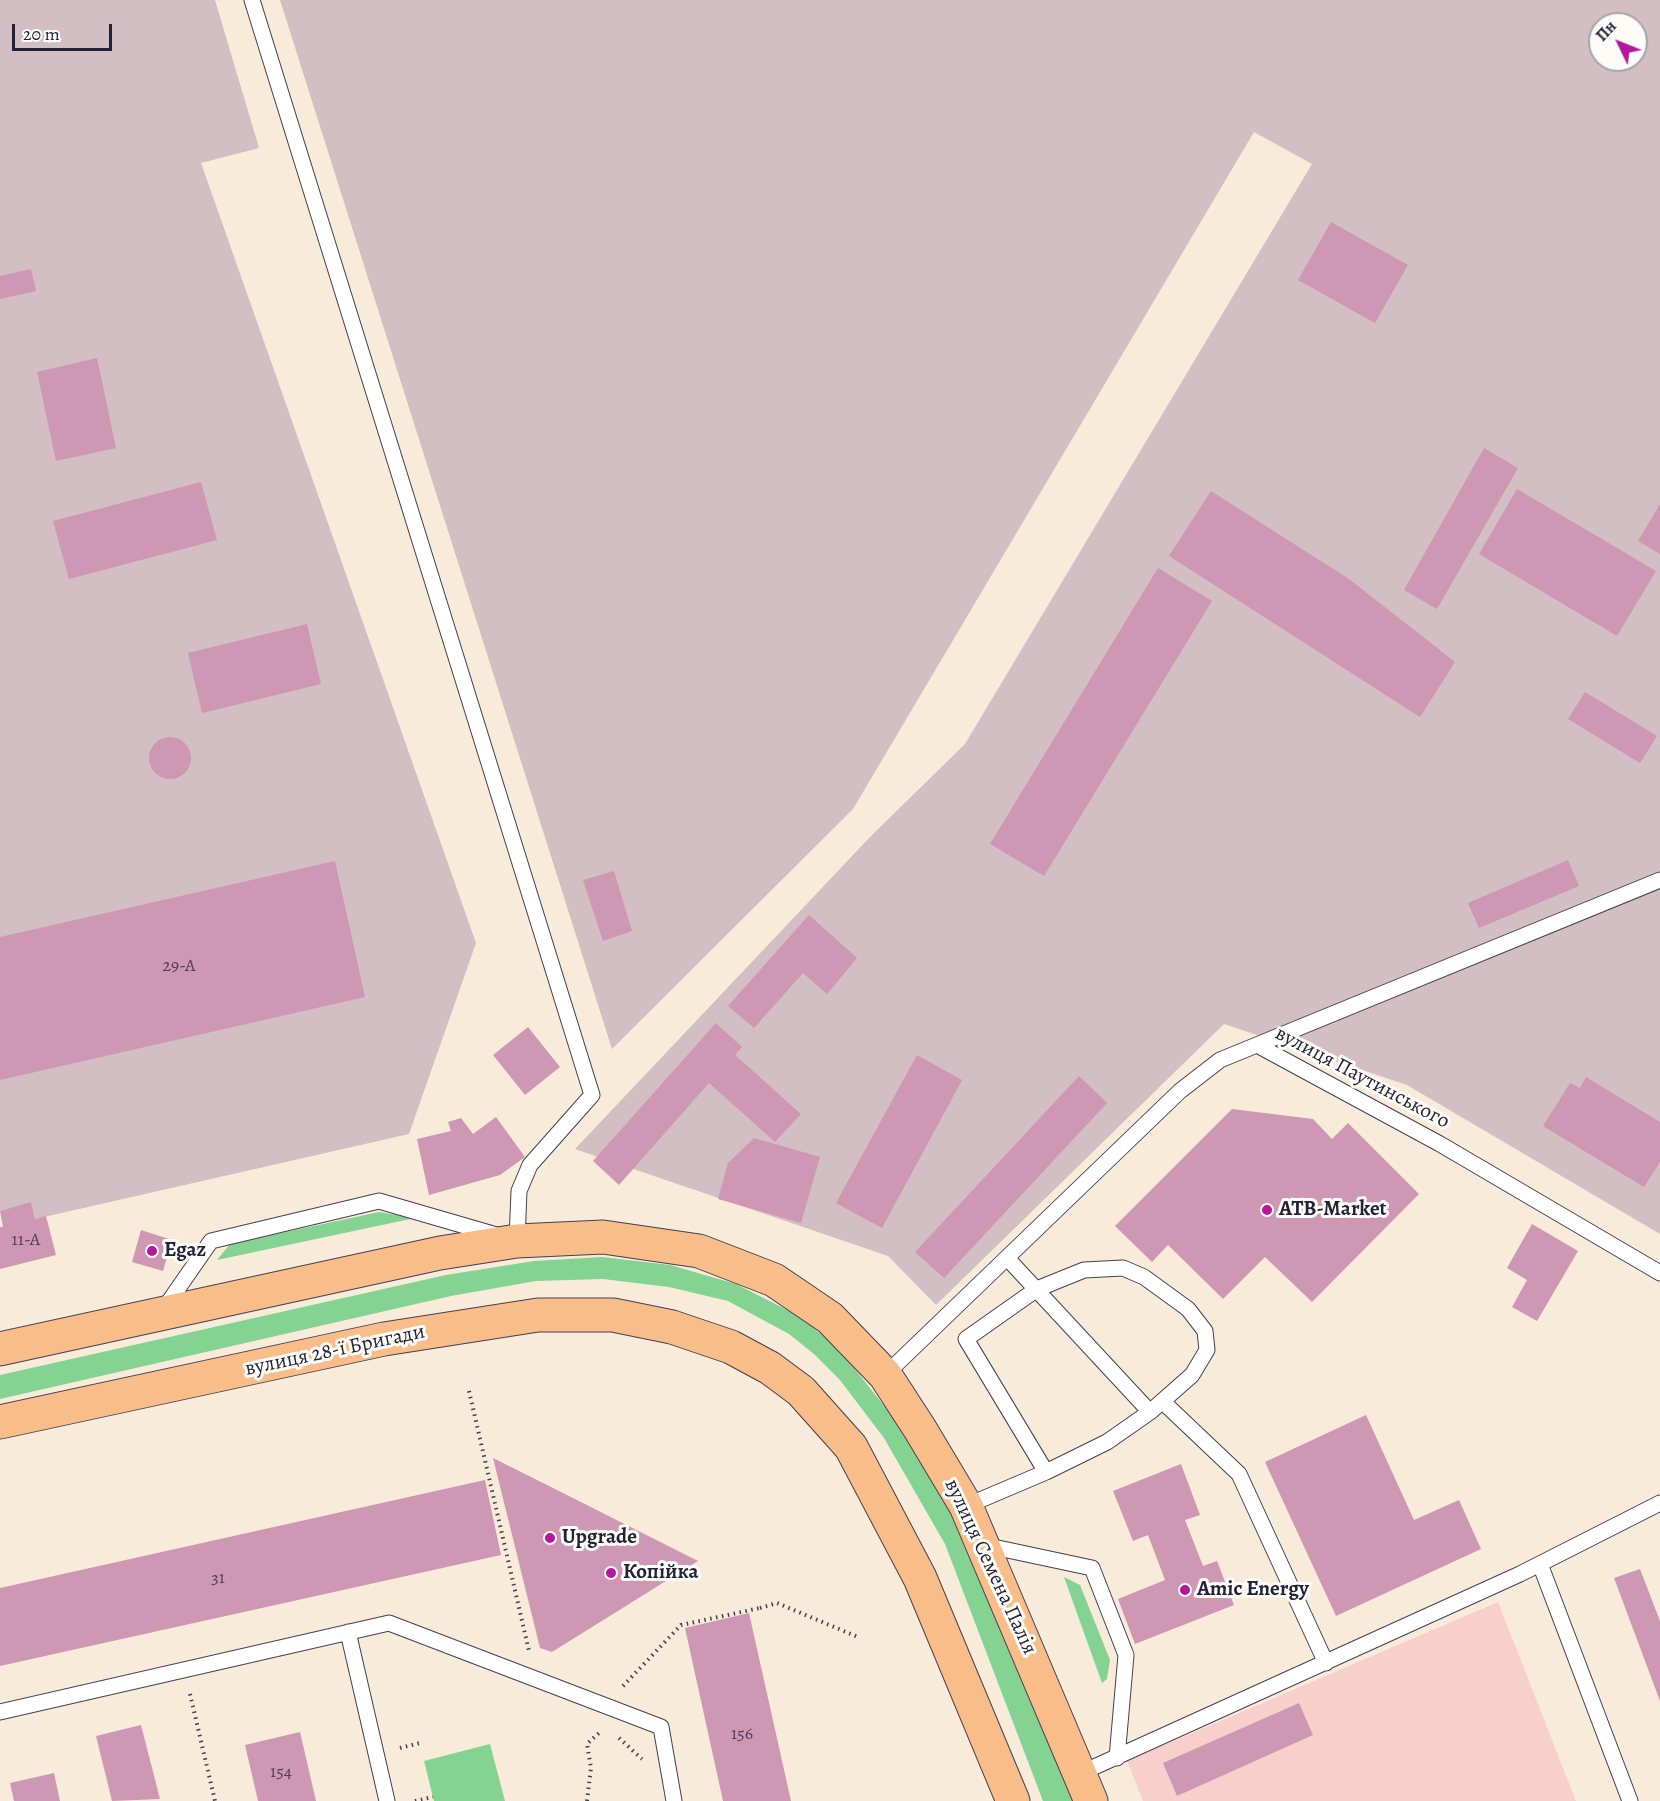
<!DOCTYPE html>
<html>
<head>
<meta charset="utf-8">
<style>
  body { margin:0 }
  #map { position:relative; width:1660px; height:1801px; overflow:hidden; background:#f8ebd9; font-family:Alegreya,serif }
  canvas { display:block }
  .north { position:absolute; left:1588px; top:12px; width:60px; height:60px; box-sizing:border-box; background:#fdfcf7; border:2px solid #a5a5ac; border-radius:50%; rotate:313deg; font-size:16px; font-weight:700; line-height:24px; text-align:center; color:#22223b }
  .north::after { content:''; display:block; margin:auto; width:21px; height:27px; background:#b5179e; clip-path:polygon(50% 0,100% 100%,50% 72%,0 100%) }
  .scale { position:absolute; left:12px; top:24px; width:100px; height:27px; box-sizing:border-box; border:3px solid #22223b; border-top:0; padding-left:8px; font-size:18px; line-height:21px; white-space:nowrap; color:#22223b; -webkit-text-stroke:4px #fdfcf7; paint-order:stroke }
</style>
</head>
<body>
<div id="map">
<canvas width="1660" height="1801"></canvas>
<div class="north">Пн</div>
<div class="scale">20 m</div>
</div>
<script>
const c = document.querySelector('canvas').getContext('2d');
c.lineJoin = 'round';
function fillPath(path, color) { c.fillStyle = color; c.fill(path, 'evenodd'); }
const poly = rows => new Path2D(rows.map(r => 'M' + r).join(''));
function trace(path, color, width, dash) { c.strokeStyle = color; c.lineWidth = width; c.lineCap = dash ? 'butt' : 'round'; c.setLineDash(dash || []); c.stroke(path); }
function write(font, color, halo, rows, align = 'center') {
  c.font = font + ' Alegreya,serif'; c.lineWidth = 6; c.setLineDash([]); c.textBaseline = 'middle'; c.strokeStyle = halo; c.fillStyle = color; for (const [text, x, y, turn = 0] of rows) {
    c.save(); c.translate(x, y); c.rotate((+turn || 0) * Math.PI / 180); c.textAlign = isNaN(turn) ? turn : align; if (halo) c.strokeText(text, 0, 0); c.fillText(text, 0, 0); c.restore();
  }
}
fillPath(poly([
  [1498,1602,1576,1801,1143,1801,1127,1761]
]), '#f7d0cc');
fillPath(poly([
  [0,0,215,0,259,148,201,163,476,943,409,1134,35,1219,31,1203,0,1211],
  [280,0,1660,0,1660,1234,1407,1085,1224,1024,936,1305,888,1256,575,1149,871,836,965,744,1312,164,1254,132,853,809,612,1049],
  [1600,24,1636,24,1636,60,1600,60]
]), '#d2bec3');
fillPath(poly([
  [379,1212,415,1218,217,1260,230,1244],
  [602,1257,670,1265,736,1284,801,1317,829,1341,854,1368,901,1427,947,1494,1076,1801,1043,1801,945,1544,884,1438,840,1380,814,1354,789,1334,728,1301,669,1287,603,1279,536,1281,451,1296,0,1399,0,1375,446,1275,534,1261],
  [1064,1577,1080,1585,1110,1660,1107,1679,1102,1683],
  [490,1744,505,1801,434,1801,424,1761]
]), '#84d392');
fillPath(poly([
  [1331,222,1408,265,1375,323,1298,280],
  [31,269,36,291,0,299,0,276],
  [97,358,116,448,56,461,37,372],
  [1484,448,1518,468,1437,609,1404,590],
  [201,482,217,540,69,579,53,521],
  [1517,489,1656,571,1617,636,1479,554],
  [1211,491,1349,579,1455,662,1420,717,1169,556],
  [1660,504,1660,554,1638,541],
  [1158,568,1212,601,1044,876,990,844],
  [307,624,321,684,202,713,188,653],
  [1585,692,1657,736,1640,763,1568,719],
  '149 758a21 21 0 1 1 42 0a21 21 0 1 1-42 0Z',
  [1568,860,1579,886,1479,928,1468,903],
  [335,861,365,997,0,1080,0,937],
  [614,871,632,931,603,941,583,880],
  [809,915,857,958,827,994,803,973,754,1028,728,1006],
  [716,1023,742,1047,735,1055,801,1114,775,1142,709,1083,619,1185,593,1161],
  [528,1027,560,1067,525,1095,493,1055],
  [917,1055,962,1080,882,1228,836,1203],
  [1079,1076,1107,1103,944,1278,915,1252],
  [1586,1077,1660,1122,1660,1162,1644,1187,1543,1126,1570,1083,1580,1088],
  [1232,1109,1313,1119,1332,1139,1348,1123,1419,1194,1312,1302,1265,1257,1223,1299,1168,1245,1152,1262,1115,1226],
  [496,1117,525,1157,500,1175,429,1195,417,1139,451,1131,448,1122,461,1118,473,1134],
  [754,1138,820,1157,801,1223,718,1199,728,1163],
  [31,1202,35,1219,46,1216,56,1255,0,1269,0,1227,3,1227,0,1211],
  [1532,1224,1578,1251,1537,1321,1512,1307,1527,1280,1507,1268],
  [141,1230,172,1240,163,1271,132,1262],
  [1366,1415,1414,1520,1459,1500,1481,1549,1336,1616,1265,1462],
  [493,1458,549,1486,698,1561,552,1652,540,1648],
  [1181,1464,1200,1515,1185,1520,1203,1566,1217,1561,1234,1605,1135,1644,1118,1599,1165,1580,1148,1535,1133,1541,1113,1491],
  [485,1480,501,1555,0,1666,0,1588],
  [1640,1569,1660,1621,1660,1701,1614,1578],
  [749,1613,791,1801,723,1801,685,1628],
  [1299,1703,1313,1735,1177,1796,1163,1763],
  [141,1725,160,1799,112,1801,96,1736],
  [300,1732,316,1801,258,1801,245,1745],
  [54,1773,60,1801,14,1801,10,1783]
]), '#ce97b4');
const lane = poly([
  [1257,1045,1440,1144,1660,1273],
  [1007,1258,1150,1412],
  [163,1310,211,1241,379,1201,517,1241,519,1191,530,1165,592,1095,252,0],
  [885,1375,1180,1091,1220,1060,1660,880],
  [1162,1401,1239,1474,1326,1663],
  [966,1506,1046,1472,1107,1442,1150,1412,1192,1375,1207,1350,1205,1331,1188,1309,1144,1277,1123,1268,1084,1270,1037,1289,966,1339,1046,1472],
  [984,1545,1092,1568,1126,1655,1117,1758],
  [1540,1564,1630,1801],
  [348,1632,387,1801],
  [0,1712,389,1623,661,1727,674,1801],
  [1081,1773,1520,1574,1660,1503]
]);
const primary = poly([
  [0,1349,440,1253,517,1241,603,1237,699,1251,774,1280,830,1318,885,1375,920,1429,966,1506,1091,1801],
  [0,1422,384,1339,538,1315,613,1315,672,1327,731,1347,770,1368,801,1391,851,1447,920,1578,1013,1801]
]);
trace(lane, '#424053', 17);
trace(primary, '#424053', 35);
trace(poly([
  [469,1391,529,1651],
  [760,1608,777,1603,858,1637],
  [623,1686,681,1625,760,1608],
  [190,1694,215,1801],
  [619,1738,642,1759],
  [400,1748,420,1743],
  [415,1801,433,1797],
  [587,1801,591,1768,587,1744,601,1731]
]), '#424053', 4, [1.5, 4.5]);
trace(lane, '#fff', 15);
trace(primary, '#f8bd89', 33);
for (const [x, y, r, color] of [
  [1267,1210,6,"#b5179e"],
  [152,1251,6,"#b5179e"],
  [550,1538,6,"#b5179e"],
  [611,1573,6,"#b5179e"],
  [1185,1590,6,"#b5179e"]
]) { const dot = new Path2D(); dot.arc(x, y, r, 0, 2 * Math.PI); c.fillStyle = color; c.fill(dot); trace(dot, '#fdfcf7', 2); }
write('18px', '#4d3f59', null, [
  ["29-А",179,967],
  ["11-А",26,1241],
  ["31",218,1579],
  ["156",742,1735],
  ["154",281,1773]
]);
write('21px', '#22223b', '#fdfcf7', [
  ["вулиця Паутинського",1362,1078,28],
  ["вулиця 28-ї Бригади",335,1351,-12],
  ["вулиця Семена Палія",990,1567,65]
]);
write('bold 21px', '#22223b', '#fdfcf7', [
  ["ATB-Market",1279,1210],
  ["Egaz",164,1251],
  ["Upgrade",562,1538],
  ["Копійка",623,1573],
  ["Amic Energy",1197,1590]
], 'left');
</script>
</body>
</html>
